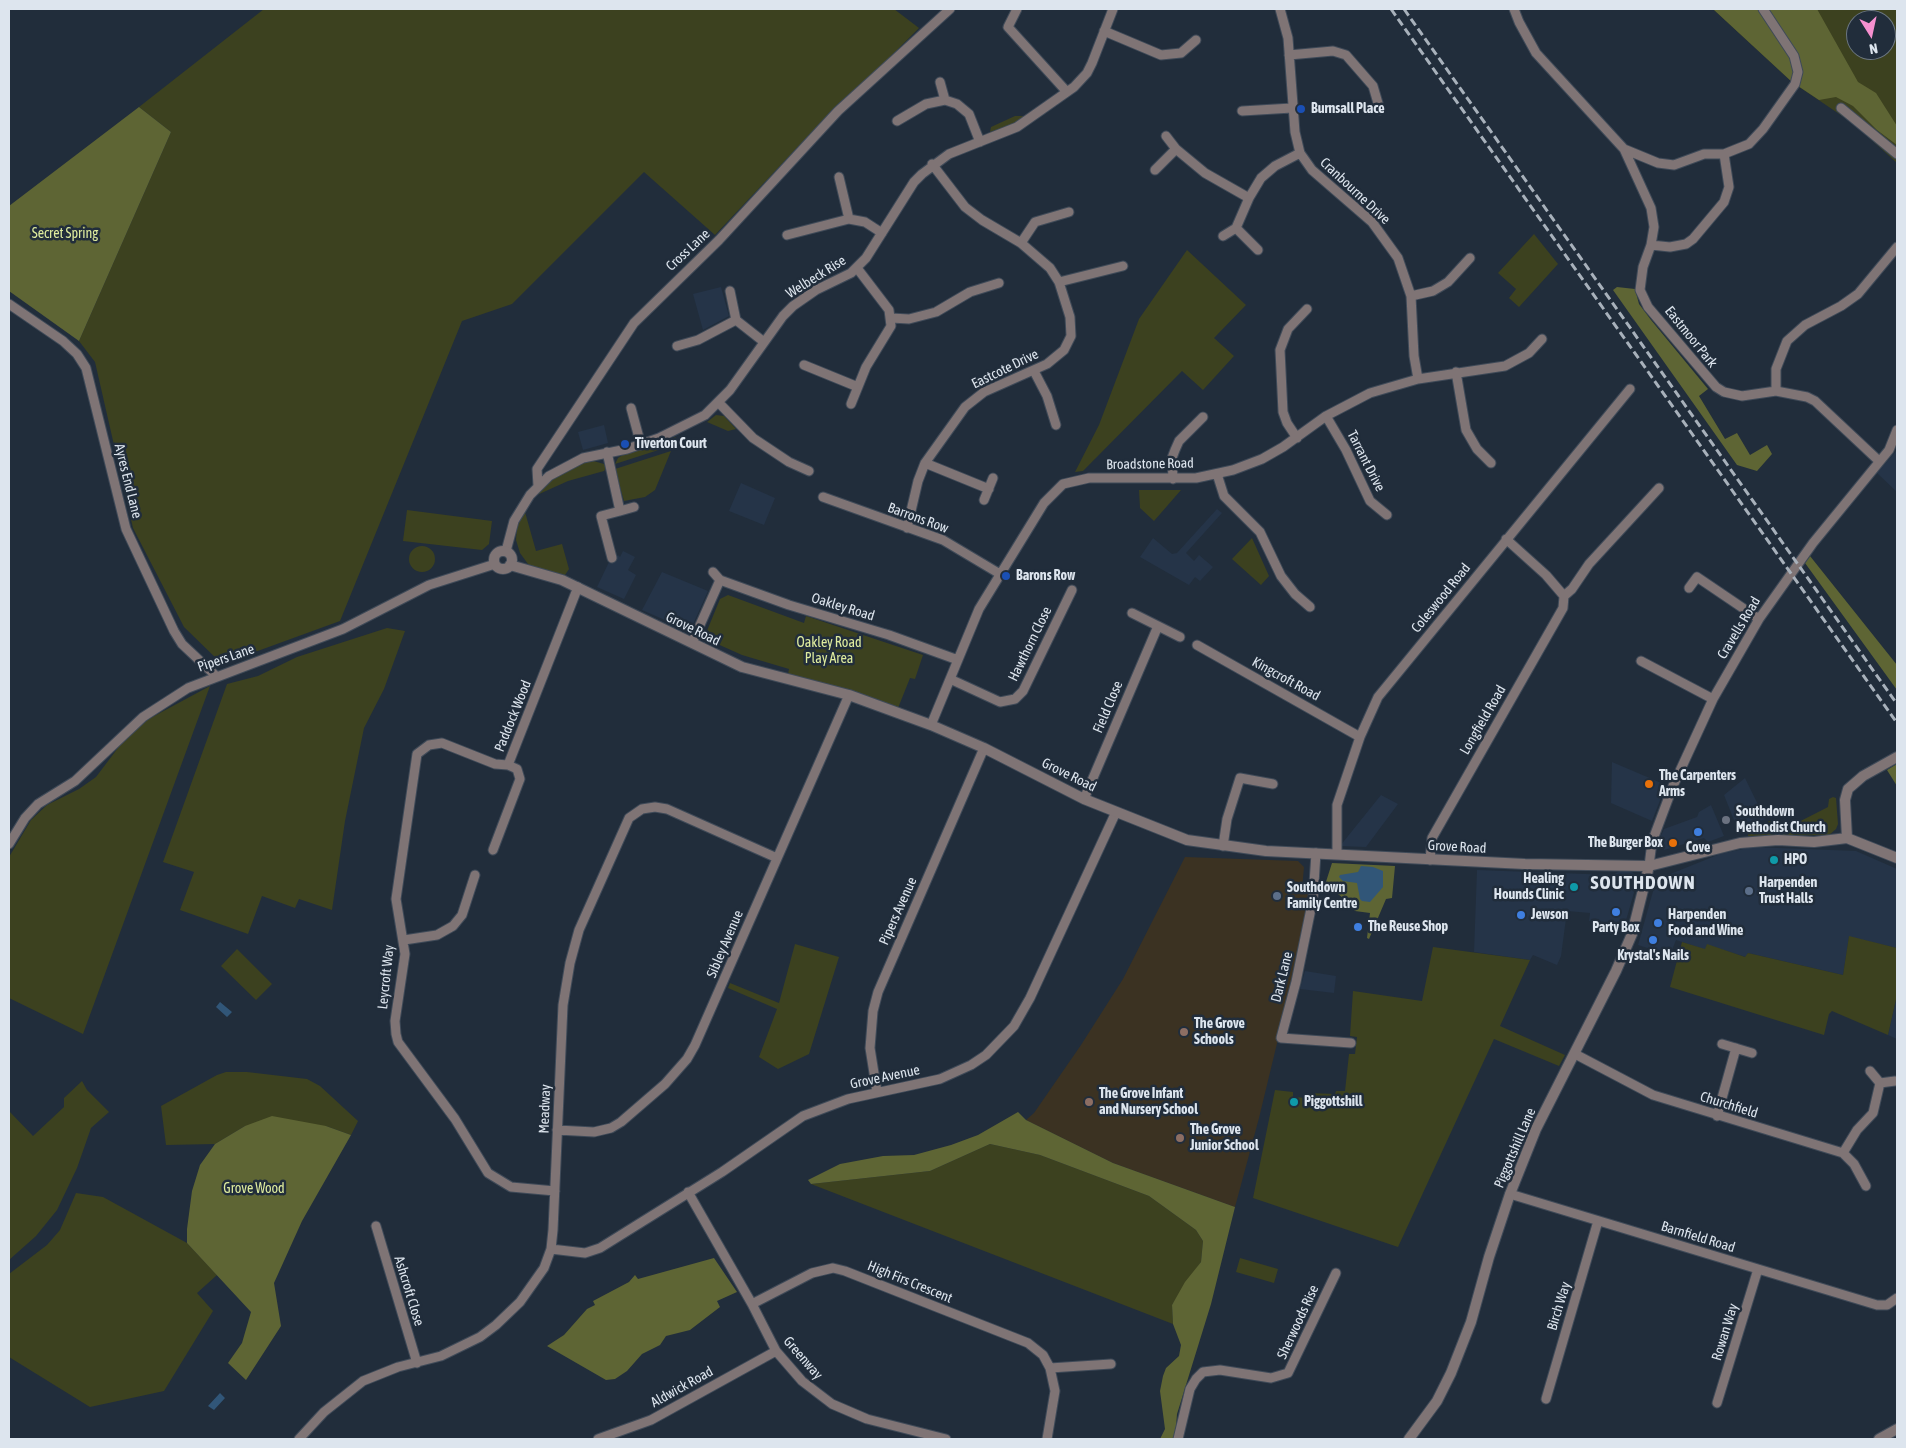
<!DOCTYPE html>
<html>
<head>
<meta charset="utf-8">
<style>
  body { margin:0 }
  #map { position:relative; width:1906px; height:1448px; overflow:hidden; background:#212d3b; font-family:"Asap Condensed",sans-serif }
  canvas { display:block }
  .frame { position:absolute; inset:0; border:10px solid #dde5ee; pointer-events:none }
  .north { position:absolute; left:1846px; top:10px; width:50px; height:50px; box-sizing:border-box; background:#212d3b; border:1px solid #6c7783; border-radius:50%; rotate:170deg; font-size:14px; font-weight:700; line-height:20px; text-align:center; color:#dde5ee }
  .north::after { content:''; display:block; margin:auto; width:18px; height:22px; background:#f690cf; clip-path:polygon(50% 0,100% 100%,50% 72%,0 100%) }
</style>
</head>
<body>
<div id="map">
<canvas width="1906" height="1448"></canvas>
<div class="frame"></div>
<div class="north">N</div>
</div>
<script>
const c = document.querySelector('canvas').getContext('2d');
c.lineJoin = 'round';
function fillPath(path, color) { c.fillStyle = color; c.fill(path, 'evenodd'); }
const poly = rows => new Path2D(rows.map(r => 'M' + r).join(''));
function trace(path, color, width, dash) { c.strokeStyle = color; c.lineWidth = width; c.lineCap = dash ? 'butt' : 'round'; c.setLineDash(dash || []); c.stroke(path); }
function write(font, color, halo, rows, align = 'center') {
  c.font = font + ' "Asap Condensed",sans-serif'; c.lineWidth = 5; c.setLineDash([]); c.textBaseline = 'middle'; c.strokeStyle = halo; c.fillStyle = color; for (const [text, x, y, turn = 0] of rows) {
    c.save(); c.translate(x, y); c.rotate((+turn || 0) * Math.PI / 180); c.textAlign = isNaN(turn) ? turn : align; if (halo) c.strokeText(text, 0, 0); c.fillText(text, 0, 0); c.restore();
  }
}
fillPath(poly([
  [721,287,729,316,703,330,693,294],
  [604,425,608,443,583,450,578,432],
  [1897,450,1897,492,1877,473],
  [741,483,775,498,764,525,729,511],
  [1217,509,1222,513,1186,553,1194,561,1199,555,1213,567,1200,581,1195,577,1189,585,1140,557,1153,538,1172,554,1177,553],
  [623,551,635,557,628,570,636,575,624,599,597,587,609,562,618,555,620,557],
  [662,572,708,591,690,631,642,610],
  [1612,762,1666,785,1652,821,1611,803],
  [1745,778,1765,819,1738,830,1724,795],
  [1381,795,1398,804,1366,847,1340,846],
  [1711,805,1724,836,1708,842,1704,838,1664,850,1660,838,1664,829,1697,817,1699,812],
  [1752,847,1856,851,1897,869,1897,948,1849,937,1843,975,1748,953,1746,957,1707,945,1706,950,1676,940,1670,955,1638,945,1655,884,1663,877,1720,854],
  [1477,870,1612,875,1622,870,1632,872,1637,876,1637,882,1623,931,1605,923,1589,921,1590,913,1567,911,1561,956,1557,965,1533,955,1530,960,1474,952],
  [1305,971,1336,976,1334,993,1300,989],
  [1897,995,1897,1039,1888,1035]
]), '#253448');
fillPath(poly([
  [1185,857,1298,861,1304,867,1302,889,1310,890,1301,944,1259,1118,1235,1207,1113,1163,1026,1120,1034,1113,1081,1045,1123,979]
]), '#3b3222');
fillPath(poly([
  [264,9,894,9,919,28,880,67,838,104,715,235,644,172,512,304,462,321,340,621,222,664,184,627,133,528,95,362,79,341,171,132,139,107],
  [1713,9,1897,9,1897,163,1854,124,1792,82],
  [1856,20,1886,20,1886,50,1856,50],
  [1015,116,1026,116,1011,126,990,132,991,127],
  [1534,234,1558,264,1519,307,1509,298,1516,289,1498,273],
  [1187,250,1246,305,1214,338,1234,356,1203,390,1182,371,1083,471,1075,472,1099,425,1139,319],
  [716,415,724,416,736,429,728,431,707,422],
  [676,437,674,445,615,464,618,458,624,454],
  [671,451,655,490,645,497,624,501,615,469],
  [590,460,604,464,606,468,604,471,568,481,537,495,557,475],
  [1139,490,1181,490,1154,521,1140,508],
  [407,510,492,521,489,544,482,550,403,541],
  [525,512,536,551,562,544,569,569,565,575,537,569,528,564,520,553,516,540,517,526],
  [1252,538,1269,576,1261,585,1232,559],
  '409 559a13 13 0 1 1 26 0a13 13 0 1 1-26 0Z',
  [728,595,804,623,806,616,923,655,915,679,910,678,898,708,788,674,789,669,742,655,704,638,720,599],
  [387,628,405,631,384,689,364,728,345,821,332,910,299,899,295,908,262,896,248,934,180,910,194,872,163,862,227,684,258,676,297,657],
  [210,686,83,1034,9,998,9,857,31,820,47,805,79,789,96,777,127,736,145,721],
  [1833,797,1836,798,1838,824,1836,829,1829,835,1748,836,1749,829,1770,821,1776,829,1783,830,1828,807,1829,799],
  [1849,936,1897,948,1897,995,1888,1035,1832,1011,1829,1014,1824,1035,1670,987,1682,942,1705,949,1707,944,1745,957,1748,953,1843,975],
  [795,944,839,957,809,1054,778,1069,759,1057,777,1009,728,988,730,983,779,1003],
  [1433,947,1530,960,1500,1026,1565,1055,1559,1066,1494,1039,1398,1247,1253,1198,1275,1090,1293,1092,1293,1097,1307,1098,1308,1093,1335,1094,1336,1091,1345,1091,1349,1054,1355,1054,1357,1037,1350,1036,1353,991,1422,1001],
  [237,949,272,984,256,1000,221,966],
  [226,1072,247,1072,307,1079,320,1086,358,1121,351,1135,326,1126,245,1126,215,1144,166,1145,161,1106,217,1075],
  [82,1081,87,1090,109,1112,91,1128,77,1168,57,1210,36,1236,9,1260,9,1111,33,1136,64,1107,64,1098],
  [990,1144,1040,1155,1149,1196,1196,1230,1203,1241,1201,1262,1172,1305,1173,1324,811,1184,930,1171],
  [76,1193,103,1197,187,1243,217,1275,197,1293,213,1311,164,1391,90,1407,9,1357,9,1274,47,1245,60,1230],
  [1240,1258,1278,1269,1274,1283,1236,1272]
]), '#3c411f');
fillPath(poly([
  [1713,9,1817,9,1858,82,1876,93,1897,126,1897,145,1877,130,1853,106,1836,97,1819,100,1792,82],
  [139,107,171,132,79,341,9,291,9,206],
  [1617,287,1635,289,1639,304,1651,320,1708,389,1699,396,1725,439,1737,433,1750,455,1767,445,1772,454,1757,471,1737,465,1613,290],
  [1810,556,1897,665,1897,690,1805,563],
  [1897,764,1897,786,1887,770],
  [1332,863,1395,866,1392,898,1386,899,1369,939,1367,938,1370,913,1355,911,1343,898,1333,890,1324,888],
  [1018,1112,1026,1120,1113,1163,1235,1207,1211,1304,1177,1414,1175,1439,1160,1439,1165,1429,1160,1391,1163,1376,1166,1368,1179,1356,1181,1345,1173,1324,1172,1305,1185,1282,1201,1262,1203,1241,1196,1230,1149,1196,1040,1155,990,1144,930,1171,811,1184,808,1180,840,1164,883,1156,914,1155,951,1145,978,1135],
  [272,1116,326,1126,351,1135,302,1221,274,1283,281,1326,246,1380,228,1363,242,1343,251,1312,187,1243,187,1229,192,1191,200,1165,215,1144,245,1126],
  [714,1258,737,1292,717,1301,720,1307,690,1330,666,1336,660,1345,642,1354,627,1371,615,1379,606,1380,547,1346,564,1335,587,1309,595,1305,593,1301,629,1282,635,1275,638,1279]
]), '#5e6534');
fillPath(poly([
  [1361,866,1373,867,1383,871,1383,887,1370,902,1362,901,1360,899,1357,883,1343,881,1339,877,1340,875,1358,872],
  [220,1002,232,1012,227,1017,216,1007],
  [220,1393,225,1398,214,1410,208,1406]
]), '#315678');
const minor = poly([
  [1017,9,1008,27,1067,92],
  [1280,9,1288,38,1295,132,1300,153,1312,170,1372,222,1398,258,1411,296,1414,356,1418,379],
  [1514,9,1519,22,1536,53,1624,149,1658,163,1674,165,1704,154,1724,154,1749,144,1763,129,1795,84,1798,72,1794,56,1763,9],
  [1104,31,1161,55,1181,53,1196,40],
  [1289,55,1333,51,1346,55,1373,86,1380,110],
  [940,82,945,100],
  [1841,108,1897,154],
  [1242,111,1292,108],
  [897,121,926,104,945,100,957,104,969,114,980,142],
  [1166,136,1176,149,1205,173,1249,198],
  [1624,149,1651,208,1654,227,1651,245],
  [1724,154,1729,187,1724,202,1693,239,1686,244,1670,247,1651,245,1643,267,1640,290,1648,307,1716,387,1724,392,1742,396,1776,391,1807,397,1815,401,1879,461],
  [1155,170,1176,149],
  [839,177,849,219,865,222,882,233],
  [1236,228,1258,250],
  [787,235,849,219],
  [1223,236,1236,228,1249,198,1261,178,1275,166,1300,153],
  [1021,243,1035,222,1069,212],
  [1059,282,1123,266],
  [730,291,736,320,764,342],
  [1411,296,1433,291,1448,282,1470,258],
  [9,304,63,341,77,354,86,368,126,529,174,631,182,644,216,676],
  [891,318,909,319,936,312,970,292,999,283],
  [677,346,698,340,736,320],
  [804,365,858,387],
  [1034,371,1047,396,1056,425],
  [1456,372,1466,430,1477,449,1491,463],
  [1776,391,1776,369,1787,341,1805,325,1841,306,1858,294,1897,247],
  [719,403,753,438,789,462,809,471],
  [851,404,866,367,891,326,889,310,857,268],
  [631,408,641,445],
  [1326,416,1346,450,1370,501,1387,515],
  [1297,438,1287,423,1283,412,1280,350,1288,329,1307,309],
  [607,452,620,511,634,507],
  [925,463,989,489],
  [1217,474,1224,496,1260,532,1281,576,1295,594,1310,607],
  [1173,479,1172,458,1175,450,1179,441,1203,417],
  [538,486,537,469,634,323,719,240,838,111,950,9],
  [823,497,943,540,1000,574],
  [984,500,993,478],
  [907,528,918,481,925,463,965,407,984,392,1047,364,1064,350,1071,336,1070,317,1059,282,1050,268,1021,243,982,220,965,207,932,164],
  [1506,539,1546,575,1564,596],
  [506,551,514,521,530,495,549,476,583,458,627,449,659,438,705,415,730,390,783,316,793,306,816,290,851,273,866,258,914,182,922,174,949,154,1017,127,1074,87,1087,73,1092,63,1113,9],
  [612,558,601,516,620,511],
  [713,572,720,580,789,605,889,635,958,660],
  [1689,588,1697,577,1759,619],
  [1132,613,1180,637],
  [692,643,720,580],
  [1197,645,1360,737],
  [1641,661,1713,699],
  [950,679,1000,702,1015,699,1023,691,1072,590],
  [931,725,979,609,1044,503,1063,484,1089,478,1196,478,1233,470,1262,459,1283,447,1326,416,1370,393,1418,379,1505,366,1529,353,1542,339],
  [508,765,495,764,442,743,429,745,417,754,396,899,405,954,395,1021,396,1034,398,1042,455,1119,488,1173,511,1187,555,1191],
  [1084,799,1158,626],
  [9,844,25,818,38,804,75,781,143,717,188,688,343,629,429,585,495,564],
  [1223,846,1227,819,1240,778,1273,784],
  [493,850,520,779,517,769,508,765,578,587],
  [1316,853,1313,899,1296,982,1281,1038,1351,1043],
  [1337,854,1337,805,1360,737,1378,697,1630,389],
  [1430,860,1432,838,1563,608,1564,596,1572,589,1589,564,1659,488],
  [1649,866,1652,842,1673,786,1713,699,1759,619,1813,543,1889,450,1897,430],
  [404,940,437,935,453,926,462,915,475,875],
  [1722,1044,1752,1053],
  [1575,1054,1653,1095,1843,1153,1854,1164,1866,1186],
  [1880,1083,1895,1081],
  [877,1092,870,1048,873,1011,878,992,984,748],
  [1717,1116,1736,1048],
  [557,1130,594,1132,611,1128,621,1122,665,1084,687,1059,695,1045,849,695],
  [1843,1153,1857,1130,1873,1113,1880,1083,1870,1071],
  [688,1192,752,1304,776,1351,802,1381,832,1404,867,1419,946,1439],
  [1510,1194,1877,1305,1887,1305,1897,1298],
  [376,1226,417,1363],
  [551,1249,585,1253,600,1248,722,1172,803,1116,848,1099,940,1079,971,1065,986,1055,1014,1026,1030,998,1116,812],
  [752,1304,812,1273,833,1268,845,1271,1028,1343,1043,1355,1050,1368,1055,1391,1047,1439],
  [1050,1368,1111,1364],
  [1546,1399,1598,1221],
  [1717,1403,1758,1269],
  [299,1439,324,1412,363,1381,398,1367,441,1356,480,1337,496,1325,520,1302,544,1268,551,1249,553,1230,563,1005,570,963,579,930,629,818,642,809,655,807,667,809,777,858],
  [598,1439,651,1420,776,1351],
  [1178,1439,1190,1389,1196,1379,1203,1372,1220,1370,1271,1378,1288,1373,1336,1273]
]);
const tertiary = poly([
  '494 560a9 9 0 1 1 18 0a9 9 0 1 1-18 0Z',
  [510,565,562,580,742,667,849,695,931,725,984,748,1084,799,1187,840,1266,851,1366,856,1525,864,1649,866,1740,843,1778,840,1814,842,1847,838,1897,858],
  [1847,838,1845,800,1848,789,1863,776,1897,757],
  [1409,1439,1437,1401,1451,1373,1471,1322,1489,1257,1510,1194,1536,1129,1616,971,1632,934,1649,866],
  [1879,1439,1897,1429]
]);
trace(minor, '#3f4a58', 11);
trace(tertiary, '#3f4a58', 12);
trace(minor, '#7f7475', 9);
trace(tertiary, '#7f7475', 10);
trace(poly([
  [1391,9,1897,723],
  [1404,9,1897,704]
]), '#a8b1bb', 3, [8, 4]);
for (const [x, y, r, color] of [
  [1301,109,5,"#1a4fb4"],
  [625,444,5,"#1a4fb4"],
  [1006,576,5,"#1a4fb4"],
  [1649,784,5,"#e8710a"],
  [1726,820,5,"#6b7280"],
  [1698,832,5,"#3f7fe0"],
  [1673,843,5,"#e8710a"],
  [1774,860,5,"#0f9aa8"],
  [1574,887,5,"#0f9aa8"],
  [1749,891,5,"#5c6f8a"],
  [1277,896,5,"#5c6f8a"],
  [1616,912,5,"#3f7fe0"],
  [1521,915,5,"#3f7fe0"],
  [1658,923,5,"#3f7fe0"],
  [1358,927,5,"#3f7fe0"],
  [1653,940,5,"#3f7fe0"],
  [1184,1032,5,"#8d6e63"],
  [1089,1102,5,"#8d6e63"],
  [1294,1102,5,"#0f9aa8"],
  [1180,1138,5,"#8d6e63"]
]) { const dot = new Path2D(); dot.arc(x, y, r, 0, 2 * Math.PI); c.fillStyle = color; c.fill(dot); trace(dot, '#212d3b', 2); }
write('bold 14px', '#dde5ee', '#212d3b', [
  ["Burnsall Place",1311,109],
  ["Tiverton Court",635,444],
  ["Barons Row",1016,576],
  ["The Carpenters",1659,776],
  ["Arms",1659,792],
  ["Southdown",1736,812],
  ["Methodist Church",1736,828],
  ["The Burger Box",1663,843,"right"],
  ["Cove",1698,848,"center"],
  ["HPO",1784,860],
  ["Healing",1564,879,"right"],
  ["Hounds Clinic",1564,895,"right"],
  ["Harpenden",1759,883],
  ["Trust Halls",1759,899],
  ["Southdown",1287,888],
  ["Family Centre",1287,904],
  ["Jewson",1531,915],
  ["Harpenden",1668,915],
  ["Food and Wine",1668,931],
  ["The Reuse Shop",1368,927],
  ["Party Box",1616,928,"center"],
  ["Krystal's Nails",1653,956,"center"],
  ["The Grove",1194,1024],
  ["Schools",1194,1040],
  ["The Grove Infant",1099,1094],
  ["and Nursery School",1099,1110],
  ["Piggottshill",1304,1102],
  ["The Grove",1190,1130],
  ["Junior School",1190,1146]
], 'left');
write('14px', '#dde5ee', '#212d3b', [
  ["Cranbourne Drive",1355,191,43],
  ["Cross Lane",688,250,-43],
  ["Welbeck Rise",816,277,-32],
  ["Eastmoor Park",1691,337,51],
  ["Eastcote Drive",1005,369,-26],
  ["Tarrant Drive",1366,461,63],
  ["Broadstone Road",1150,464,-1],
  ["Ayres End Lane",128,481,76],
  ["Barrons Row",918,518,20],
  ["Coleswood Road",1441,598,-51],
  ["Oakley Road",843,607,17],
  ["Cravells Road",1739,628,-59],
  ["Grove Road",693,629,26],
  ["Hawthorn Close",1030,644,-64],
  ["Pipers Lane",226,658,-19],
  ["Kingcroft Road",1286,679,29],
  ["Field Close",1108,707,-67],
  ["Paddock Wood",513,716,-68],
  ["Longfield Road",1483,720,-60],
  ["Grove Road",1069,775,26],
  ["Grove Road",1457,847,3],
  ["Pipers Avenue",898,911,-66],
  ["Sibley Avenue",725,944,-67],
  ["Leycroft Way",386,977,-84],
  ["Dark Lane",1282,977,-76],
  ["Grove Avenue",885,1077,-12],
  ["Churchfield",1729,1105,17],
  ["Meadway",545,1109,-88],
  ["Piggottshill Lane",1515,1148,-67],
  ["Barnfield Road",1698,1237,17],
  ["High Firs Crescent",910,1282,22],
  ["Ashcroft Close",409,1291,73],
  ["Birch Way",1559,1306,-73],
  ["Sherwoods Rise",1298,1322,-65],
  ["Rowan Way",1725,1332,-73],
  ["Greenway",803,1358,49],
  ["Aldwick Road",682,1387,-29]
]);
write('14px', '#dfec9e', '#212d3b', [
  ["Secret Spring",65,234],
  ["Oakley Road",829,643],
  ["Play Area",829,659],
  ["Grove Wood",254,1189]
]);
c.letterSpacing = '1px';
write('bold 19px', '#dde5ee', '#212d3b', [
  ["SOUTHDOWN",1643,883]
]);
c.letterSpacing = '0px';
</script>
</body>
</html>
